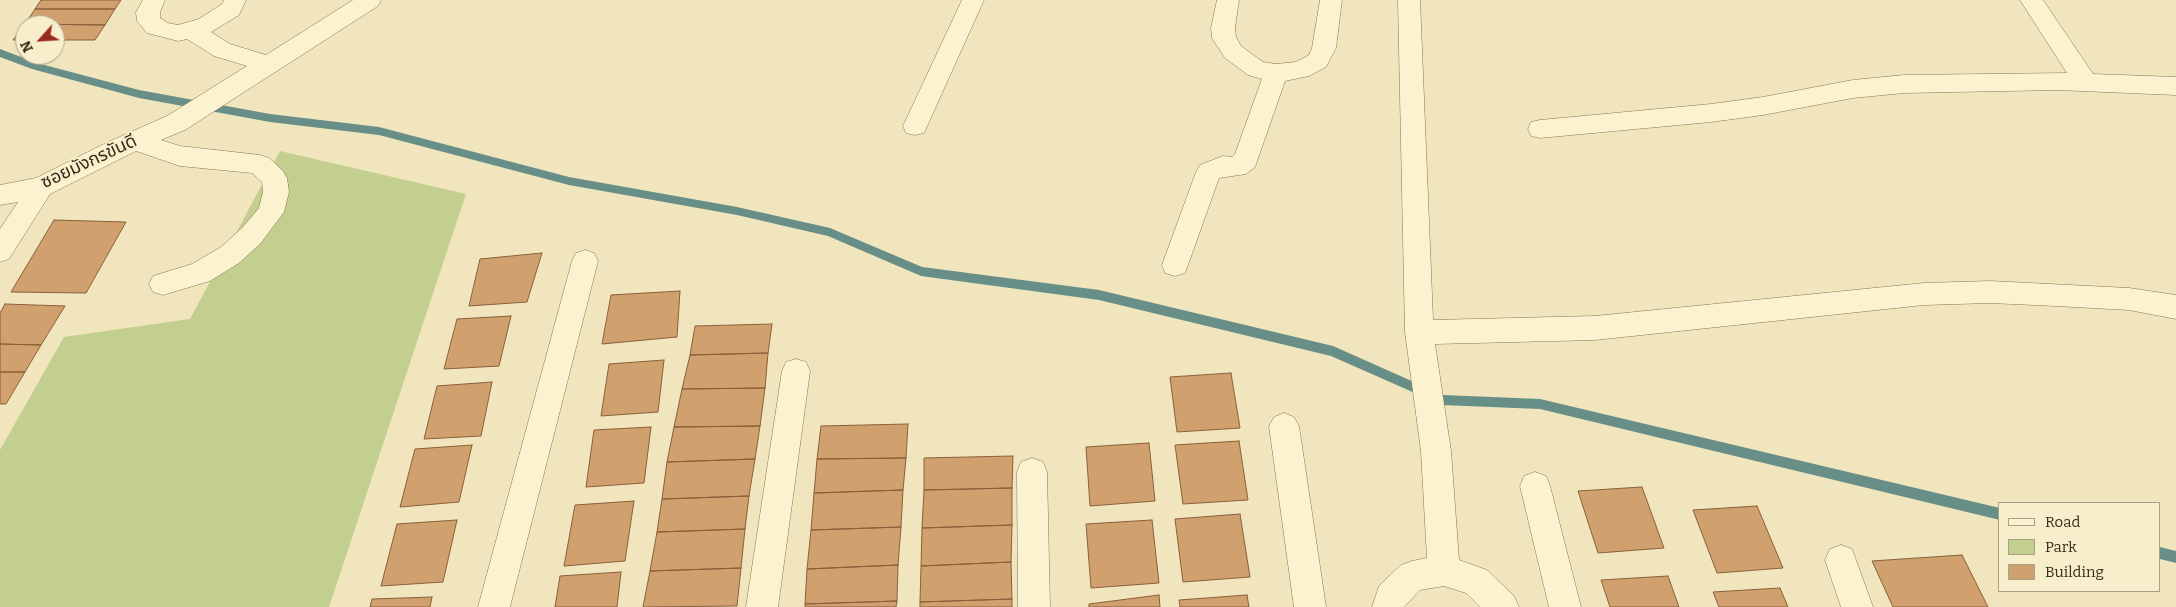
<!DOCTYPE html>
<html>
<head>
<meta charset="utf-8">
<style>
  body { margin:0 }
  #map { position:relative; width:2176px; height:607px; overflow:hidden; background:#f0e5bc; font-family:Bitter,serif }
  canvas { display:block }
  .legend { position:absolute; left:1998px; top:502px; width:162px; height:90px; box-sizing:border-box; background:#f7efcc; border:1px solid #aaa185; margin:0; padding:6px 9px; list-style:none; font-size:15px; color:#372b1a }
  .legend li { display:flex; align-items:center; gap:10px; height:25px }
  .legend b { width:25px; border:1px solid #aaa185 }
  .north { position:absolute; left:15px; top:15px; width:50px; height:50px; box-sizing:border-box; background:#f7efcc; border:1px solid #aaa185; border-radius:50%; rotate:244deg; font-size:14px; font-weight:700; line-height:20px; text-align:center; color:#372b1a }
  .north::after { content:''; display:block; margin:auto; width:18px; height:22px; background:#9b2b21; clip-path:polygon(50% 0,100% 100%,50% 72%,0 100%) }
</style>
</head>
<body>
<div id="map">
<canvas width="2176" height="607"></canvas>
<ul class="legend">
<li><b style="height:6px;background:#fbf2cf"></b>Road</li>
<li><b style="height:14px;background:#c2cf8f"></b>Park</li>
<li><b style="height:14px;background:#d1a06f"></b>Building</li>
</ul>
<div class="north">N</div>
</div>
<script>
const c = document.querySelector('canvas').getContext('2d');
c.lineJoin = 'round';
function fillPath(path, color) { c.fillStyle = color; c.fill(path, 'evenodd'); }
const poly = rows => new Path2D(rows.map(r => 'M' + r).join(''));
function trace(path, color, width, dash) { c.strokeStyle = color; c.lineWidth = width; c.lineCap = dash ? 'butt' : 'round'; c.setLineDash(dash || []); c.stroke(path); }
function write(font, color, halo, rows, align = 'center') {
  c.font = font + ' Bitter,"Noto Sans Thai",serif'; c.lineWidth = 4; c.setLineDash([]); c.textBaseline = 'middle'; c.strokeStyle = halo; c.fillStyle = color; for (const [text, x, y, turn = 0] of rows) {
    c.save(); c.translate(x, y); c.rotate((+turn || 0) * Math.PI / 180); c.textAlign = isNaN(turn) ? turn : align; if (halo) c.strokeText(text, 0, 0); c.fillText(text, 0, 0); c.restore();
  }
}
fillPath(poly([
  [280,151,466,194,329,607,0,607,0,450,64,337,190,319]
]), '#c2cf8f');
fillPath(poly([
  [0,49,37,63,139,90,270,114,379,127,569,177,737,207,830,228,922,267,1099,290,1333,346,1443,395,1540,399,2000,508,2000,520,1540,409,1442,405,1331,356,1099,300,921,276,828,236,737,215,569,185,379,135,270,122,139,98,32,69,0,57,0,49],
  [2160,547,2176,551,2176,563,2160,559,2160,547]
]), '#678f88');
const building = poly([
  [41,0,121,0,115,9,35,9,41,0],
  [35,9,115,9,105,25,25,24,35,9],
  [25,24,105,25,95,40,55,40,55,25,25,25,25,40,13,40,25,24],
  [54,220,126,222,86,293,11,292,54,220],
  [542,253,527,302,469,306,480,259,542,253],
  [680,291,677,337,602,344,611,295,680,291],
  [5,304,65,306,41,345,0,344,0,313,5,304],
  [511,316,499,366,444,369,457,319,511,316],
  [772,324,768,353,690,355,695,326,772,324],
  [0,344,41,345,25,372,0,372,0,344],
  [768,353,765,388,682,389,690,355,768,353],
  [664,360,658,412,601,416,609,364,664,360],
  [0,372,25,372,6,404,0,404,0,372],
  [1231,373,1240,428,1177,432,1170,377,1231,373],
  [492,382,481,436,424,439,437,386,492,382],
  [765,388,760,426,674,427,682,389,765,388],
  [908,424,906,458,817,459,821,426,908,424],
  [760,426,755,459,667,462,674,427,760,426],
  [651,427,644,483,586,487,594,430,651,427],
  [1239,441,1248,500,1183,504,1175,445,1239,441],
  [1149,443,1155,501,1090,506,1086,447,1149,443],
  [472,445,459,502,400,507,415,449,472,445],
  [1013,456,1012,488,924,490,924,458,1013,456],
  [906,458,903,490,814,493,817,459,906,458],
  [755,459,749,496,662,499,667,462,755,459],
  [1642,487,1664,548,1598,553,1578,491,1642,487],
  [1012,488,1012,525,922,528,924,490,1012,488],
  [903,490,901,527,811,530,814,493,903,490],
  [749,496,745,529,657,532,662,499,749,496],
  [634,501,625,561,564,566,575,505,634,501],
  [1757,506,1783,568,1717,573,1693,510,1757,506],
  [1240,514,1250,577,1183,582,1175,519,1240,514],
  [457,520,443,582,381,586,397,524,457,520],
  [1152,520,1159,583,1091,588,1086,524,1152,520],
  [1012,525,1011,562,921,566,922,528,1012,525],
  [901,527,898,565,807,569,811,530,901,527],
  [745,529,741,568,650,571,657,532,745,529],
  [1962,555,1988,607,1893,607,1872,561,1962,555],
  [1011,562,1012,599,920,602,921,566,1011,562],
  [898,565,897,601,805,604,807,569,898,565],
  [741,568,737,606,643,607,650,571,741,568],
  [621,572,617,607,555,607,560,576,621,572],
  [1668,576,1679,607,1610,607,1601,580,1668,576],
  [1780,588,1788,607,1719,607,1713,592,1780,588],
  [1159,595,1160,607,1089,607,1089,604,1159,595],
  [1247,595,1249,607,1180,607,1179,600,1247,595],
  [432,597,430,607,370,607,372,599,432,597],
  [1012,599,1012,607,920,607,920,602,1012,599],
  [897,601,896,607,805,607,805,604,897,601]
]);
fillPath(building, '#d1a06f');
trace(building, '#896039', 1);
const minor = poly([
  [143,0,165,0,160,12,160,18,168,23,178,25,199,19,222,4,224,0,246,0,239,15,211,32,230,44,266,55,353,0,381,0,378,6,185,130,161,140,180,146,260,155,269,158,283,171,287,178,289,192,284,212,260,244,239,263,210,281,200,284,163,295,153,292,149,284,153,276,192,264,221,247,242,228,259,208,263,192,262,182,252,173,180,166,136,151,50,194,9,259,0,262,0,229,18,202,0,205,0,185,36,178,106,143,167,116,247,66,214,56,187,39,178,41,147,33,137,21,136,12,143,0],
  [962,0,984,0,924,133,915,135,906,133,903,126,962,0],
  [1217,0,1239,0,1235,28,1236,37,1241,46,1263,62,1276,64,1296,62,1309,55,1312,48,1320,0,1342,0,1336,48,1326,67,1309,76,1285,81,1255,167,1246,174,1219,178,1188,265,1185,273,1175,276,1165,273,1162,265,1196,172,1200,165,1223,156,1232,157,1235,154,1262,79,1248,75,1225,58,1212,38,1211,28,1217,0],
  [1398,0,1420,0,1433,320,1595,316,1924,283,1990,281,2129,288,2176,295,2176,319,2129,310,2056,306,1990,303,1924,305,1595,340,1435,344,1451,451,1459,560,1487,570,1514,596,1519,607,1480,607,1466,593,1444,586,1420,590,1404,607,1372,607,1379,586,1401,565,1412,561,1427,558,1421,451,1405,332,1398,0],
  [2020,0,2043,0,2093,74,2176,77,2176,95,2057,90,1904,93,1853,98,1763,115,1711,122,1540,138,1531,136,1528,129,1531,122,1540,120,1711,104,1763,97,1853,80,1904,75,2067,73,2020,0],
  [585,250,594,253,598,261,510,607,478,607,572,261,576,253,585,250],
  [796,359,806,362,810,371,778,607,746,607,782,371,786,362,796,359],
  [1284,413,1294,417,1299,426,1326,607,1294,607,1269,426,1274,417,1284,413],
  [1032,458,1043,462,1047,472,1050,607,1018,607,1017,472,1021,462,1032,458],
  [1535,472,1546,476,1550,486,1581,607,1549,607,1520,486,1524,476,1535,472],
  [1841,545,1852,549,1873,607,1841,607,1825,560,1830,549,1841,545]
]);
trace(minor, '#897554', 1);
fillPath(minor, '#fbf2cf');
write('18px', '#372b1a', '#f7efcc', [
  ["ซอยมังกรขันดี",89,162,-25]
]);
</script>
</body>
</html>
